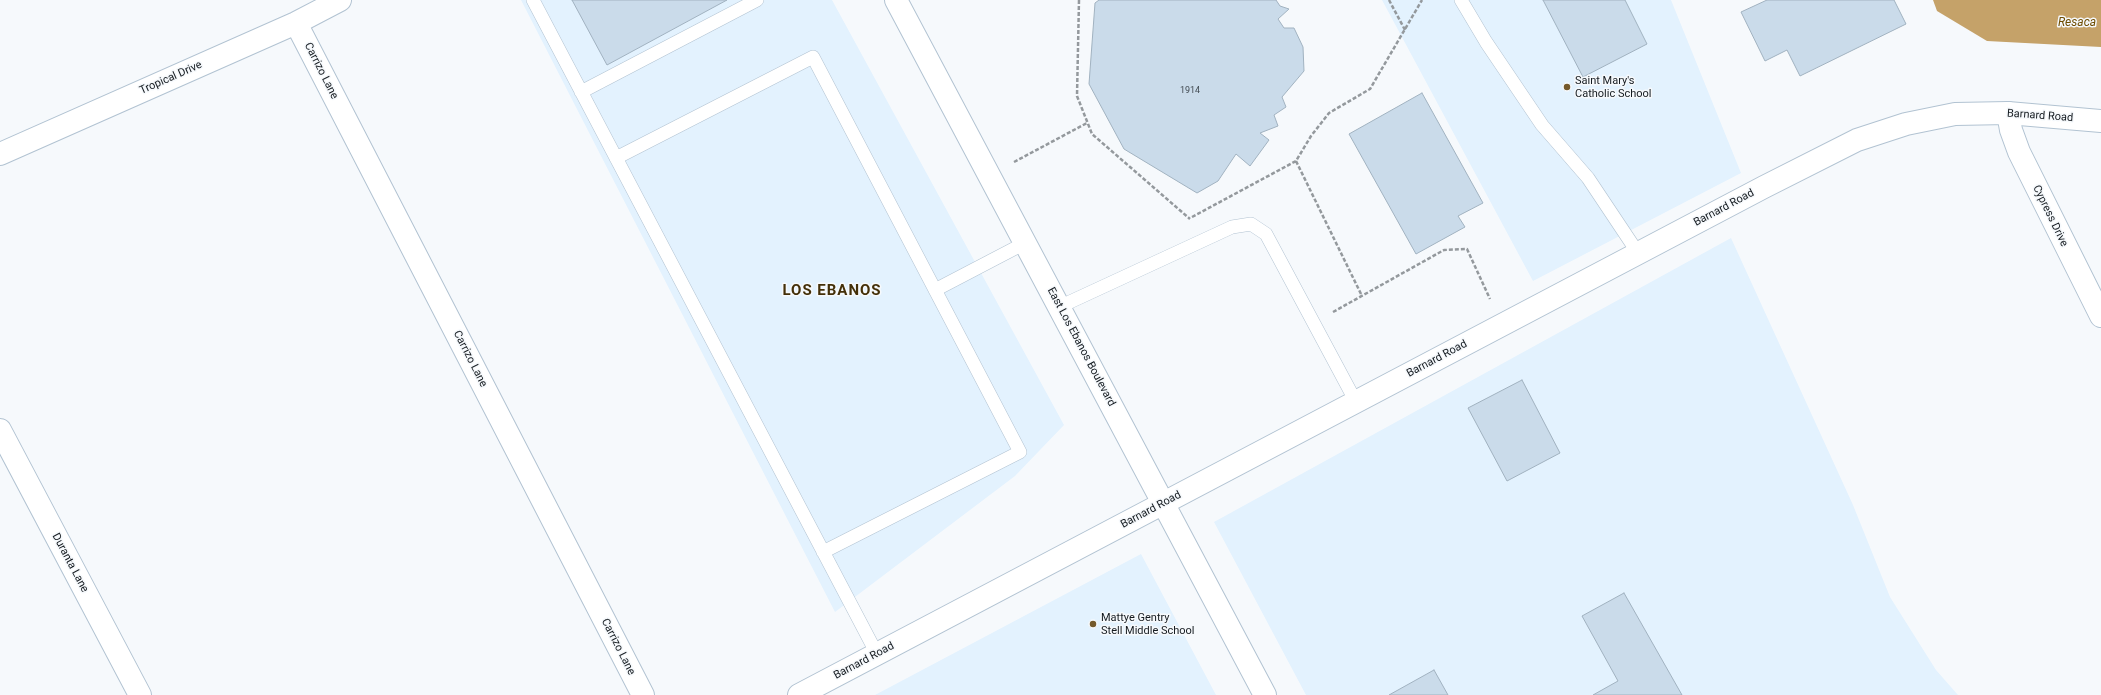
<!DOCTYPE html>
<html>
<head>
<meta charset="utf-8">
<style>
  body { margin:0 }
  canvas { display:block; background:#f6f9fc }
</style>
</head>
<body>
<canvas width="2101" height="695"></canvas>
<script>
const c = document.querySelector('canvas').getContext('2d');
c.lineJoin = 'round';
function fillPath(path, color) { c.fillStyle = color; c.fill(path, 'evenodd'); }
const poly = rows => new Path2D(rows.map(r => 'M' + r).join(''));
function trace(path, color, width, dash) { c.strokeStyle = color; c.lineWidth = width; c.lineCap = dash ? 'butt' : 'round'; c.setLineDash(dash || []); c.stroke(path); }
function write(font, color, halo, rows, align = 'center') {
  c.font = font + ' Roboto,sans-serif'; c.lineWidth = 3; c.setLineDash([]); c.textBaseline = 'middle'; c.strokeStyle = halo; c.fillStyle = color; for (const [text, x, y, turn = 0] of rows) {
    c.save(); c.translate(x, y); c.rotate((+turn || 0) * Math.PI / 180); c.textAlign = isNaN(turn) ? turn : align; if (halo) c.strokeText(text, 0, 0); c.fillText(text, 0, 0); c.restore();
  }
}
fillPath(poly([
  [521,0,832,0,1064,425,1015,476,835,612],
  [1382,0,1671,0,1741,173,1533,281],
  [1731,238,1853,505,1890,597,1936,670,1958,695,1306,695,1214,522],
  [1141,554,1216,695,875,695]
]), '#e3f2fe');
fillPath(poly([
  [1933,0,2101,0,2101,47,1987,41,1937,11]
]), '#c5a269');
const building = poly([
  [572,0,727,0,607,65,572,0],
  [1099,0,1276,0,1280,6,1289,9,1278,19,1284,28,1294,28,1303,47,1304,71,1282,97,1286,107,1274,115,1278,126,1260,133,1269,140,1250,166,1236,154,1218,181,1197,193,1124,149,1089,84,1095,3,1099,0],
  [1543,0,1625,0,1647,44,1583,77,1543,0],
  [1767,0,1894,0,1906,24,1800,76,1787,50,1765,61,1741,12,1767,0],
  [1422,93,1483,203,1458,216,1465,227,1416,254,1349,134,1422,93],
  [1522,380,1560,453,1507,481,1468,408,1522,380],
  [1624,593,1682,695,1593,695,1618,681,1582,616,1624,593],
  [1434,670,1448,695,1389,695,1434,670]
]);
fillPath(building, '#cadbea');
trace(building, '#a1b2c0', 1);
const service = poly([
  [533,0,877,654],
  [1461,0,1486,42,1542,125,1588,178,1638,253],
  [581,92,757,0],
  [616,158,813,57,1020,452,823,552],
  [935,290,1025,243],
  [1059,307,1232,227,1251,224,1266,234,1356,402]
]);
const minor = poly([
  [296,23,643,695],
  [2008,113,2011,130,2019,152,2101,316],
  [0,154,296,23,340,0],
  [0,430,140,695]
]);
const tertiary = poly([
  [896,0,1265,695],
  [799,695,1764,187,1857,140,1906,124,1955,114,2008,113,2101,121]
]);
trace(service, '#b2c3d2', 14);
trace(minor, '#b2c3d2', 24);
trace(tertiary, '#b2c3d2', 24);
trace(poly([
  [1079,0,1077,96,1092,134,1190,219],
  [1389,0,1405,30],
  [1296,161,1362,296],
  [1014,162,1087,123],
  [1192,217,1296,161,1311,136,1329,113,1370,89,1422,0],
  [1333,312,1444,250,1467,249,1490,299]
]), '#94999d', 2.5, [4, 2]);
trace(service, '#fff', 13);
trace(minor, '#fff', 22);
trace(tertiary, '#fff', 22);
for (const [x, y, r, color] of [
  [1567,87,4,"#74592b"],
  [1093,624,4,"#74592b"]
]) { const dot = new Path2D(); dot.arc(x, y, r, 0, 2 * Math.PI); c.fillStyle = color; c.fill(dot); trace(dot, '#f6f9fc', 1.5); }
write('9px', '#424b52', null, [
  ["1914",1190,91]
]);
write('11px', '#151b20', '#f6f9fc', [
  ["Carrizo Lane",321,71,63],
  ["Tropical Drive",171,78,-24],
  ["Barnard Road",2040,116,4],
  ["Barnard Road",1724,208,-28],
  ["Cypress Drive",2050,216,64],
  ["East Los Ebanos Boulevard",1081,347,62],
  ["Carrizo Lane",470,359,63],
  ["Barnard Road",1437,359,-28],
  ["Barnard Road",1151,510,-28],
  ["Duranta Lane",70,563,62],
  ["Carrizo Lane",618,647,63],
  ["Barnard Road",864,661,-28]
]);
write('11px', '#151b20', '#f6f9fc', [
  ["Saint Mary's",1575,81],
  ["Catholic School",1575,94],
  ["Mattye Gentry",1101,618],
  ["Stell Middle School",1101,631]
], 'left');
write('italic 12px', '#6e4c00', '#f6f9fc', [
  ["Resaca",2077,23]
]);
c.letterSpacing = '1px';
write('bold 15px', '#443009', '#f6f9fc', [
  ["LOS EBANOS",832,291]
]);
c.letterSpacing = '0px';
</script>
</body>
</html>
